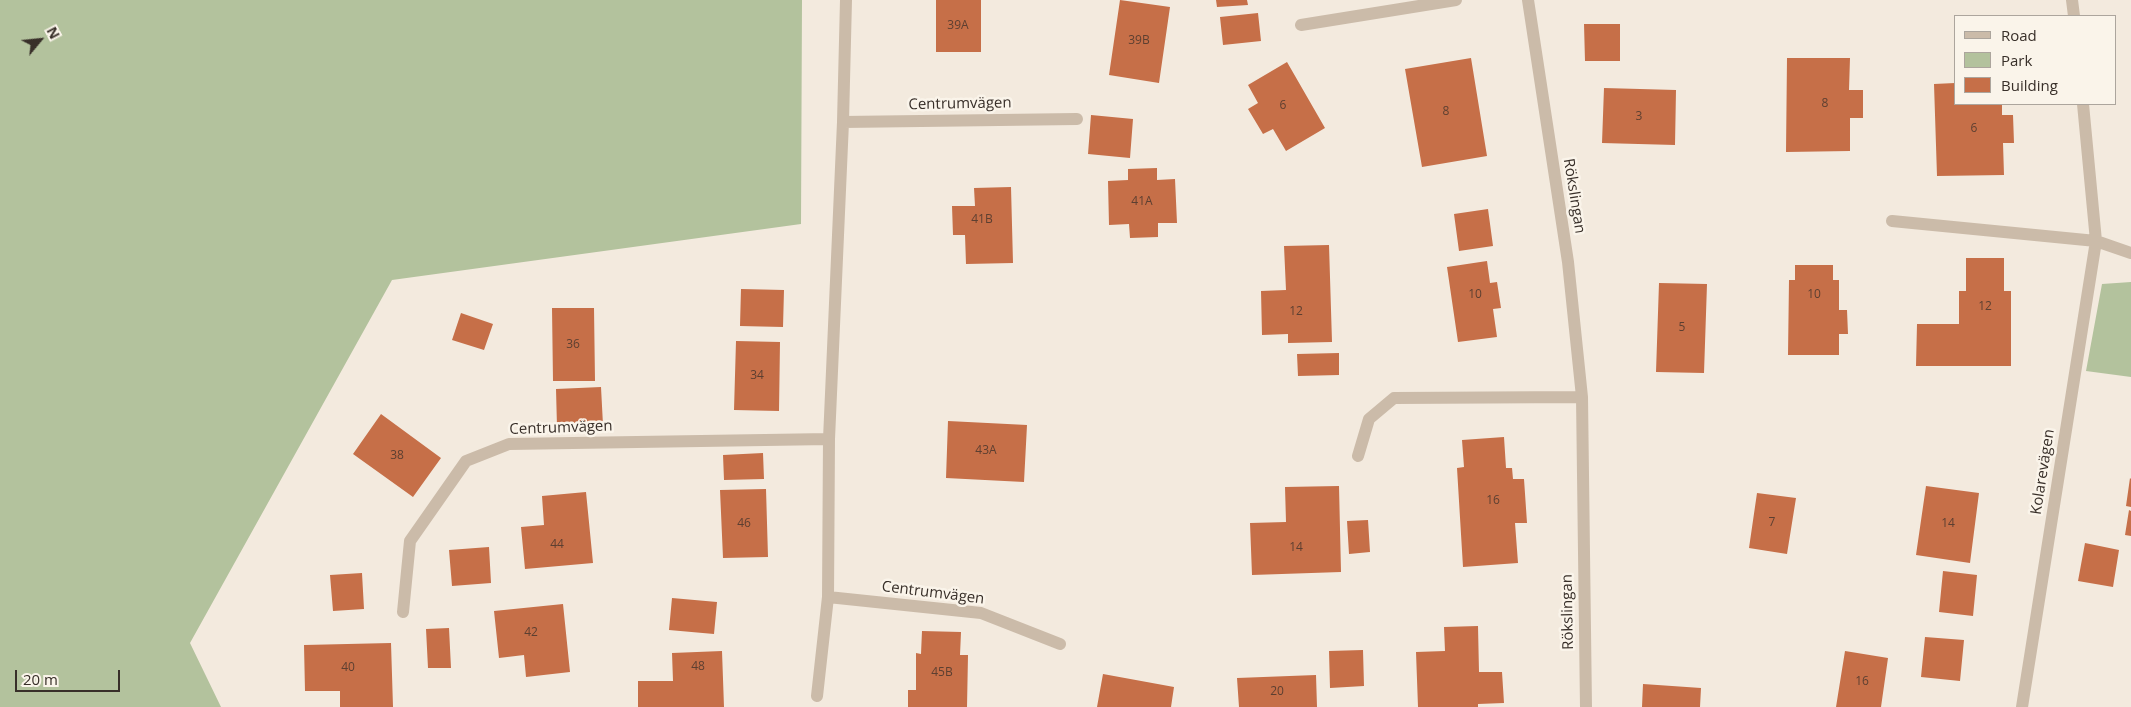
<!DOCTYPE html>
<html>
<head>
<meta charset="utf-8">
<style>
  body { margin:0 }
  #map { position:relative; width:2131px; height:707px; overflow:hidden; background:#f3eade; font-family:"Open Sans",sans-serif }
  canvas { display:block }
  .legend { position:absolute; left:1954px; top:15px; width:162px; height:90px; box-sizing:border-box; background:#faf4ea; border:1px solid #aca59d; margin:0; padding:6px 9px; list-style:none; font-size:15px; color:#382f29 }
  .legend li { display:flex; align-items:center; gap:10px; height:25px }
  .legend b { width:25px; border:1px solid #aca59d }
  .north { position:absolute; left:15px; top:15px; width:50px; height:50px; -webkit-text-stroke:4px #faf4ea; paint-order:stroke; rotate:62deg; font-size:14px; font-weight:700; line-height:20px; text-align:center; color:#382f29 }
  .north::after { content:''; display:block; margin:auto; width:18px; height:22px; background:#382f29; clip-path:polygon(50% 0,100% 100%,50% 72%,0 100%) }
  .scale { position:absolute; left:15px; top:670px; width:105px; height:22px; box-sizing:border-box; border:2px solid #382f29; border-top:0; padding-left:6px; font-size:15px; line-height:18px; white-space:nowrap; color:#382f29; -webkit-text-stroke:4px #faf4ea; paint-order:stroke }
</style>
</head>
<body>
<div id="map">
<canvas width="2131" height="707"></canvas>
<ul class="legend">
<li><b style="height:6px;background:#cbbba9"></b>Road</li>
<li><b style="height:14px;background:#b3c29d"></b>Park</li>
<li><b style="height:14px;background:#c66f48"></b>Building</li>
</ul>
<div class="north">N</div>
<div class="scale">20 m</div>
</div>
<script>
const c = document.querySelector('canvas').getContext('2d');
c.lineJoin = 'round';
function fillPath(path, color) { c.fillStyle = color; c.fill(path, 'evenodd'); }
const poly = rows => new Path2D(rows.map(r => 'M' + r).join(''));
function trace(path, color, width, dash) { c.strokeStyle = color; c.lineWidth = width; c.lineCap = dash ? 'butt' : 'round'; c.setLineDash(dash || []); c.stroke(path); }
function write(font, color, halo, rows, align = 'center') {
  c.font = font + ' "Open Sans",sans-serif'; c.lineWidth = 5; c.setLineDash([]); c.textBaseline = 'middle'; c.strokeStyle = halo; c.fillStyle = color; for (const [text, x, y, turn = 0] of rows) {
    c.save(); c.translate(x, y); c.rotate((+turn || 0) * Math.PI / 180); c.textAlign = isNaN(turn) ? turn : align; if (halo) c.strokeText(text, 0, 0); c.fillText(text, 0, 0); c.restore();
  }
}
fillPath(poly([
  [0,0,802,0,801,224,392,280,190,643,221,707,0,707],
  [2131,282,2131,377,2086,371,2102,284]
]), '#b3c29d');
fillPath(poly([
  [936,0,981,0,981,52,936,52],
  [1120,0,1170,7,1159,83,1109,75],
  [1216,0,1247,0,1248,5,1217,7],
  [1258,13,1261,41,1223,45,1220,17],
  [1584,24,1620,24,1620,61,1585,61],
  [1471,58,1487,156,1422,167,1405,69],
  [1787,58,1850,58,1849,90,1863,90,1863,118,1850,118,1850,151,1786,152],
  [1287,62,1325,128,1286,151,1273,129,1263,134,1248,109,1258,103,1248,85],
  [1955,83,1955,104,2002,104,2002,115,2013,115,2014,143,2003,143,2004,175,1937,176,1934,84],
  [1604,88,1676,90,1675,145,1602,143],
  [1091,115,1133,119,1130,158,1088,154],
  [1157,168,1157,180,1175,179,1177,223,1158,223,1158,237,1130,238,1129,224,1109,225,1108,181,1128,180,1128,169],
  [1011,187,1013,263,966,264,965,235,953,235,952,206,975,206,974,188],
  [1488,209,1493,246,1459,251,1454,214],
  [1329,245,1332,342,1288,343,1288,334,1262,335,1261,291,1286,290,1284,246],
  [1966,258,2004,258,2004,291,2011,291,2011,366,1916,366,1917,324,1959,324,1959,291,1966,291],
  [1487,261,1490,283,1497,282,1501,308,1493,309,1497,337,1458,342,1447,267],
  [1795,265,1833,265,1833,280,1839,280,1839,310,1847,310,1848,334,1839,334,1839,355,1788,355,1789,280,1795,280],
  [1659,283,1707,284,1704,373,1656,372],
  [741,289,784,290,783,327,740,326],
  [552,308,594,308,595,381,553,381],
  [461,313,493,324,484,350,452,340],
  [736,341,780,342,779,411,734,410],
  [1339,353,1339,375,1298,376,1297,354],
  [601,387,603,425,557,427,556,389],
  [381,414,441,458,413,497,353,454],
  [948,421,1027,425,1024,482,946,478],
  [1504,437,1506,468,1512,468,1513,479,1524,479,1527,523,1515,523,1518,563,1463,567,1457,468,1464,467,1462,440],
  [763,453,764,479,724,480,723,455],
  [2130,478,2131,479,2131,507,2126,506],
  [1339,486,1341,572,1252,575,1250,523,1286,522,1285,487],
  [1926,486,1979,493,1970,563,1916,555],
  [766,489,768,557,723,558,720,490],
  [586,492,593,563,525,569,521,527,544,525,542,496],
  [1757,493,1796,498,1787,554,1749,548],
  [2129,510,2131,511,2131,536,2125,535],
  [1368,520,1370,552,1349,554,1347,521],
  [2085,543,2119,550,2113,587,2078,581],
  [489,547,491,583,452,586,449,550],
  [1943,571,1977,575,1973,616,1939,612],
  [362,573,364,609,333,611,330,575],
  [672,598,717,602,714,634,669,630],
  [563,604,570,672,526,677,524,655,499,658,494,611],
  [1478,626,1479,672,1502,672,1504,703,1478,704,1478,707,1418,707,1416,652,1445,651,1444,627],
  [449,628,451,668,428,668,426,629],
  [922,631,961,632,960,655,968,655,967,707,908,707,908,690,916,690,916,653,921,654],
  [1925,637,1964,640,1960,681,1921,677],
  [391,643,393,707,340,707,340,691,305,691,304,645],
  [1363,650,1364,686,1330,688,1329,651],
  [722,651,724,707,638,707,638,681,673,681,672,653],
  [1845,651,1888,658,1881,707,1836,707],
  [1103,674,1174,687,1171,707,1097,707],
  [1316,675,1317,707,1239,707,1237,678],
  [1643,684,1701,688,1700,707,1642,707]
]), '#c66f48');
trace(poly([
  [1528,0,1568,262,1582,397,1586,707],
  [2072,0,2074,16],
  [1301,25,1456,0],
  [843,122,1077,119],
  [1892,221,2096,241,2131,253],
  [1358,456,1369,419,1394,398,1582,397],
  [828,597,981,613,1060,644],
  [403,612,410,541,466,461,509,444,829,439],
  [817,696,828,597,829,439,843,122,846,0],
  [2022,707,2096,241,2083,104]
]), '#cbbba9', 12);
write('12px', '#5c3f31', null, [
  ["39A",958,26],
  ["39B",1139,41],
  ["8",1825,104],
  ["6",1283,106],
  ["8",1446,112],
  ["3",1639,117],
  ["6",1974,129],
  ["41A",1142,202],
  ["41B",982,220],
  ["10",1475,295],
  ["10",1814,295],
  ["12",1985,307],
  ["12",1296,312],
  ["5",1682,328],
  ["36",573,345],
  ["34",757,376],
  ["43A",986,451],
  ["38",397,456],
  ["16",1493,501],
  ["7",1772,523],
  ["46",744,524],
  ["14",1948,524],
  ["44",557,545],
  ["14",1296,548],
  ["42",531,633],
  ["48",698,667],
  ["40",348,668],
  ["45B",942,673],
  ["16",1862,682],
  ["20",1277,692]
]);
write('15px', '#382f29', '#faf4ea', [
  ["Centrumvägen",960,104,-1],
  ["Rökslingan",1574,196,81],
  ["Centrumvägen",561,428,-2],
  ["Kolarevägen",2043,472,-81],
  ["Centrumvägen",933,593,7],
  ["Rökslingan",1568,612,-91]
]);
</script>
</body>
</html>
